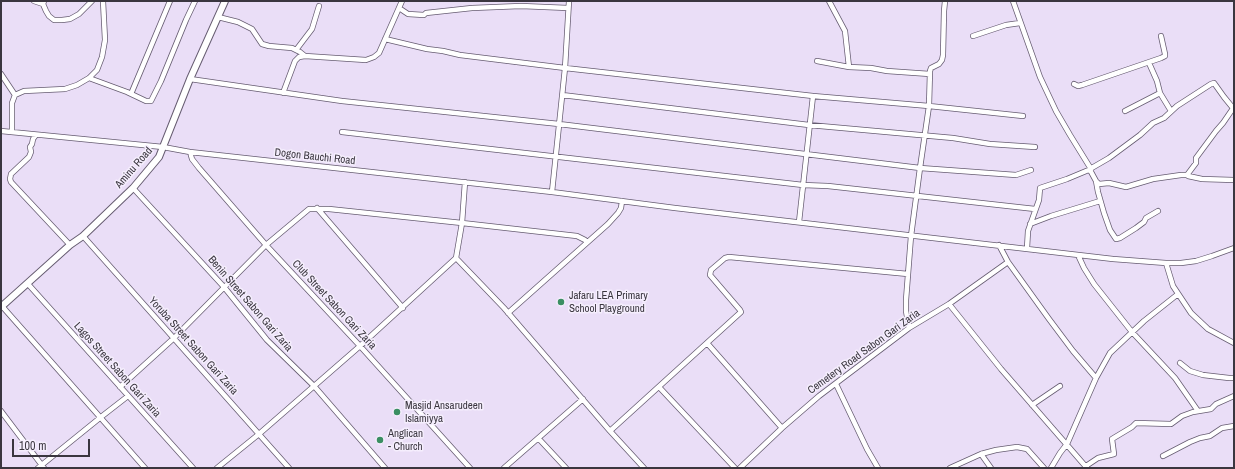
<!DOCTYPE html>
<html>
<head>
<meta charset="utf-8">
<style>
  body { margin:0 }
  #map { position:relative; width:1235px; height:469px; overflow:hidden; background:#eadef7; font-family:"Archivo Narrow",sans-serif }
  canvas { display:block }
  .frame { position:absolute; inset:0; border:2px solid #3a363f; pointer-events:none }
  .scale { position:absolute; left:12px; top:439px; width:78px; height:18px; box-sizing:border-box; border:2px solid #3a363f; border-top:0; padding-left:5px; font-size:12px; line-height:14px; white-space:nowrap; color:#3a363f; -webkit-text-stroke:3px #f5eefd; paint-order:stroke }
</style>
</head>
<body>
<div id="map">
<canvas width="1235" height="469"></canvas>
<div class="frame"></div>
<div class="scale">100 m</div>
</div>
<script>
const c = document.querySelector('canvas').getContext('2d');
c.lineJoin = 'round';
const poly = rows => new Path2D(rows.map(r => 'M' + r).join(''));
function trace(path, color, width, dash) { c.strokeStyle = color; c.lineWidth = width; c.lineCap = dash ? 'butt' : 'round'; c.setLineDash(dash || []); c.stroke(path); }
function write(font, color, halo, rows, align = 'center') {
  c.font = font + ' "Archivo Narrow",sans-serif'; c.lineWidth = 3; c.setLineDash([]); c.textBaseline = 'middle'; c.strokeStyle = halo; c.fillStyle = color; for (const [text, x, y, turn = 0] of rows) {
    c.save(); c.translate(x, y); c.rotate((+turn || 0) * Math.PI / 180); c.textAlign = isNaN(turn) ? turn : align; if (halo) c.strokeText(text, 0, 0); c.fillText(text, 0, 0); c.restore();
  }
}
const street = poly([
  [34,1,43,4],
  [44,1,43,4,46,11,49,16,54,20,62,20,70,19,79,14,92,1],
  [829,1,845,31,849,67,871,68,887,71,930,74],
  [1013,1,1040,77,1056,111,1070,135,1091,169,1067,179,1040,188,1039,200,1028,231,1027,248],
  [399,8,408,14,424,15,426,13,472,8,521,6,568,8],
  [218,17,238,22,252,29,262,44,269,46,292,48,300,52,305,56],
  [973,36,1006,25,1020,23],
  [385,39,427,49,443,51,460,55,565,68,813,96,929,106,1023,116],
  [296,50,312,29,319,6],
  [817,61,849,67],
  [1149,63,1157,81,1160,93,1171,111],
  [1,74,15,95],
  [89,78,127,92,146,101,151,101,161,81,186,20,195,1],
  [190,79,342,101,559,124,920,168,1016,175,1031,170],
  [1074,84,1078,86,1082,85,1161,58,1165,56,1165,54,1161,36],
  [283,93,295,61,299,57,305,56,366,60,374,57,379,53,402,1],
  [131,94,170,1],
  [562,95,809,125,953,138,990,144,1035,147],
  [1125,111,1160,93],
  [1,131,163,147,190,152,552,192,675,208,1113,259,1166,263,1181,263,1196,261,1212,256,1234,248],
  [12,132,12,103,15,95,24,91,65,89,77,85,89,78,97,70,102,57,105,40,103,1],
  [342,132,803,185,828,186,1035,209],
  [36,135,33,139,32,144,30,147,31,152,29,157,11,174,10,179,11,182,70,245],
  [190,152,192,159,199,168,266,245,360,346,470,468],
  [1090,169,1109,158,1140,135,1153,123,1164,118,1177,106,1211,84,1214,83,1224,97,1233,108],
  [1090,170,1096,181,1099,184,1109,183,1126,187,1153,179,1181,175,1187,175,1188,176,1202,179,1234,180],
  [1187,175,1196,163,1196,158,1216,131,1223,123,1234,107],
  [1096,181,1098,192,1104,213,1110,230,1116,239,1120,238,1136,228,1144,222,1146,218,1158,211],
  [133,188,224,287,267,340,314,386,385,468],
  [552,192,565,68,569,1],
  [317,208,403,308],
  [799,222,813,96],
  [1030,224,1051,216,1100,201],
  [83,236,289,468],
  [999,245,1008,262,1049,319,1073,351,1096,378],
  [1078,255,1084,268,1094,284,1132,332,1175,378,1198,411],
  [456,258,504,308,610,431,644,468],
  [1166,263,1173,286,1191,313,1208,329,1234,343],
  [28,284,193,468],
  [949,304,1001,369,1087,468],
  [1,305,145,468],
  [508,313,608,224,618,213,621,208,622,201],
  [909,328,906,311,906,300,911,236,920,168,929,106,930,71,931,68,939,64,942,60,943,55,944,11,945,1],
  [707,343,782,428],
  [1180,363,1190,371,1203,375,1229,378,1234,378],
  [836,384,867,449,878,468],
  [120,387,174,338,266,245,309,209,329,209,462,223,577,236,585,240,587,242],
  [659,387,735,468],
  [1032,405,1060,386],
  [1,411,44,468],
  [610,431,741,312,740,310,710,275,711,270,725,258,729,257,908,274],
  [539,439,566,468],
  [981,454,991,468],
  [1163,456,1190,442,1200,438,1210,436,1222,428,1234,426],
  [1086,466,1098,458,1114,454,1112,439,1132,427,1136,423,1171,424,1182,416,1193,412,1211,409,1216,404,1234,396],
  [38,468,101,417,128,396],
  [217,468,259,434,360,346,456,258,462,223,465,182],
  [504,468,583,399],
  [740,468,782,428,819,396,909,328,949,304,1008,262],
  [950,468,981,454,996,450,1017,447,1027,449,1044,468],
  [1051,468,1060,453,1067,444,1096,378,1110,353,1144,321,1178,294]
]);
const secondary = poly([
  [1,307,70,245,83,236,133,188,159,157,190,79,225,1]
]);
trace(street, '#665c71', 6);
trace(secondary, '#665c71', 8);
trace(street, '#fff', 4.5);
trace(secondary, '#fff', 6);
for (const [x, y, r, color] of [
  [561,302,4,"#3a8e62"],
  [397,412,4,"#3a8e62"],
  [380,440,4,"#3a8e62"]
]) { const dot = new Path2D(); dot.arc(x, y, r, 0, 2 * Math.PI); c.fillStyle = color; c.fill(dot); trace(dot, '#f5eefd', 1.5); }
write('11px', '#3a363f', '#f5eefd', [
  ["Dogon Bauchi Road",315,157,6],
  ["Aminu Road",134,168,-49],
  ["Benin Street Sabon Gari Zaria",250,304,49],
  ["Club Street Sabon Gari Zaria",334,305,47],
  ["Yoruba Street Sabon Gari Zaria",193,346,48],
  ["Cemetery Road Sabon Gari Zaria",864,352,-36],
  ["Lagos Street Sabon Gari Zaria",117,370,48]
]);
write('11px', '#3a363f', '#f5eefd', [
  ["Jafaru LEA Primary",569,296],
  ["School Playground",569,309],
  ["Masjid Ansarudeen",405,406],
  ["Islamiyya",405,419],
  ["Anglican",388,434],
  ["- Church",388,447]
], 'left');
</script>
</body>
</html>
